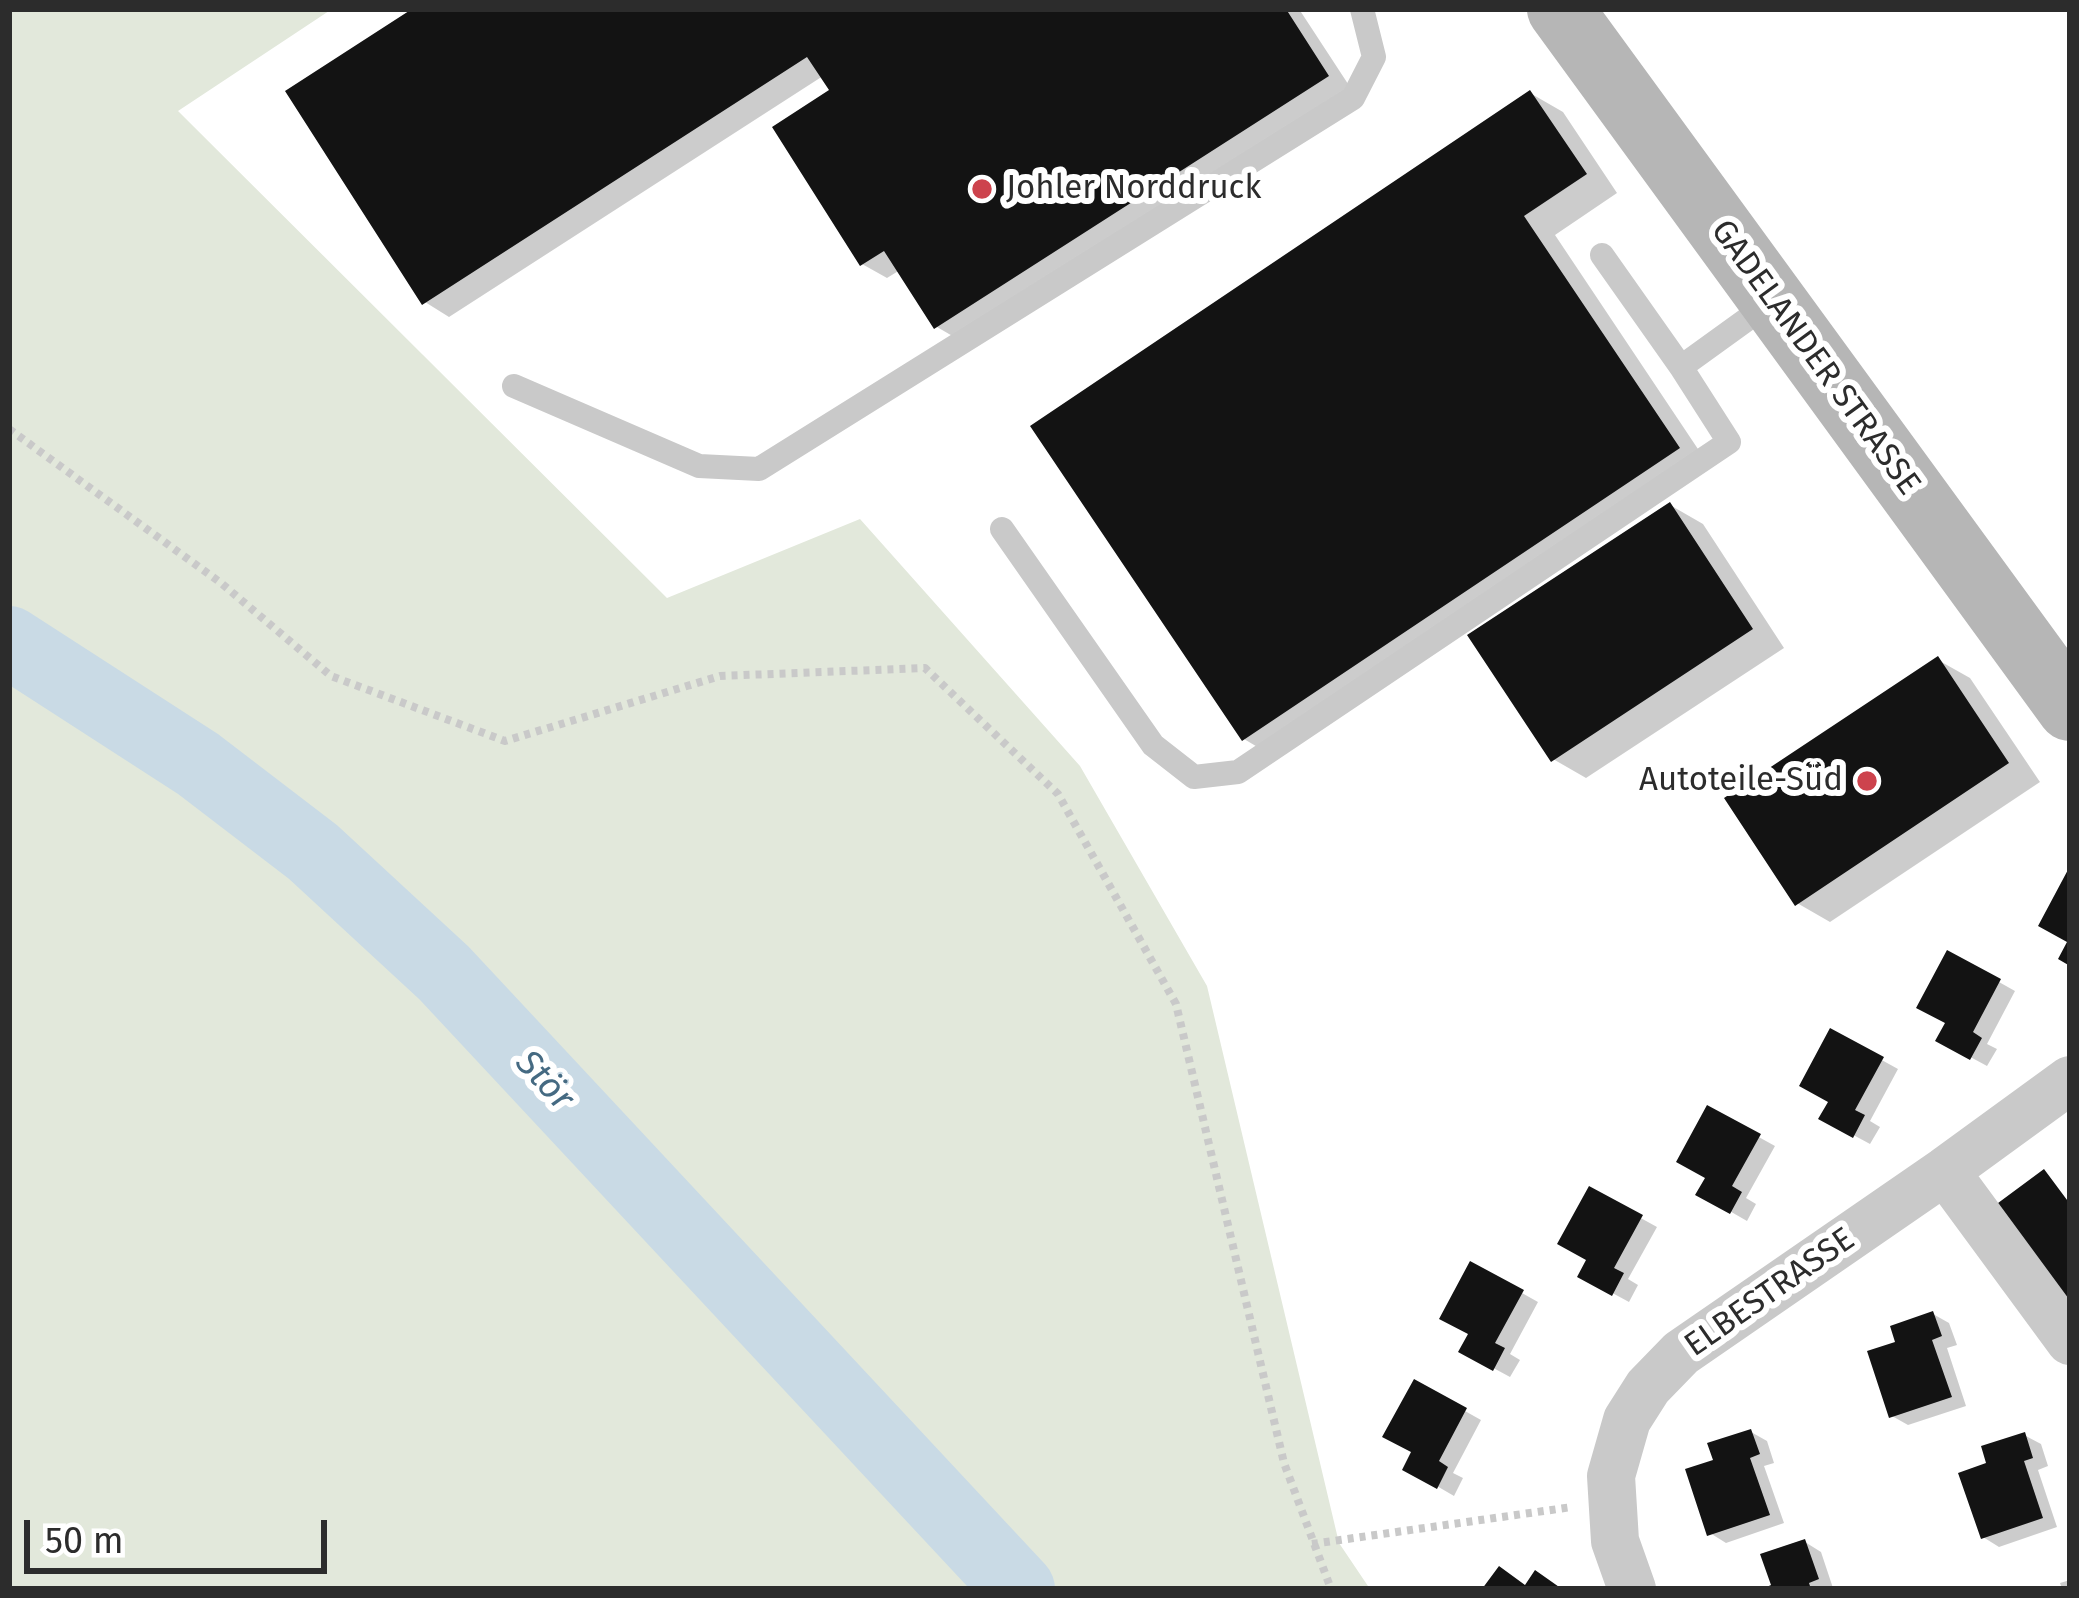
<!DOCTYPE html>
<html>
<head>
<meta charset="utf-8">
<style>
  body { margin:0 }
  #map { position:relative; width:2079px; height:1598px; overflow:hidden; background:#fff; font-family:"Fira Sans",sans-serif }
  canvas { display:block }
  .frame { position:absolute; inset:0; border:12px solid #2c2c2c; pointer-events:none }
  .scale { position:absolute; left:24px; top:1520px; width:303px; height:54px; box-sizing:border-box; border:6px solid #2c2c2c; border-top:0; padding-left:15px; font-size:36px; line-height:42px; white-space:nowrap; color:#2c2c2c; -webkit-text-stroke:9px #fff; paint-order:stroke }
</style>
</head>
<body>
<div id="map">
<canvas width="2079" height="1598"></canvas>
<div class="frame"></div>
<div class="scale">50 m</div>
</div>
<script>
const c = document.querySelector('canvas').getContext('2d');
c.lineJoin = 'round';
function fillPath(path, color) { c.fillStyle = color; c.fill(path, 'evenodd'); }
const poly = rows => new Path2D(rows.map(r => 'M' + r).join(''));
function trace(path, color, width, dash) { c.strokeStyle = color; c.lineWidth = width; c.lineCap = dash ? 'butt' : 'round'; c.setLineDash(dash || []); c.stroke(path); }
function write(font, color, halo, rows, align = 'center') {
  c.font = font + ' "Fira Sans",sans-serif'; c.lineWidth = 12; c.setLineDash([]); c.textBaseline = 'middle'; c.strokeStyle = halo; c.fillStyle = color; for (const [text, x, y, turn = 0] of rows) {
    c.save(); c.translate(x, y); c.rotate((+turn || 0) * Math.PI / 180); c.textAlign = isNaN(turn) ? turn : align; if (halo) c.strokeText(text, 0, 0); c.fillText(text, 0, 0); c.restore();
  }
}
fillPath(poly([
  [9,9,332,9,178,111,667,598,860,519,1080,766,1207,986,1339,1543,1370,1589,9,1589]
]), '#e2e8db');
fillPath(poly([
  [417,9,1299,9,1352,90,961,341,937,327,900,270,887,278,862,264,833,91,823,76,449,317,425,302],
  [1530,93,1563,112,1617,193,1555,235,1710,467,1276,758,1244,739],
  [1670,505,1703,524,1784,648,1586,778,1553,759],
  [1938,660,1970,678,2040,782,1830,922,1797,903],
  [1949,954,2015,991,1987,1044,1997,1049,1987,1066,1939,1040,1949,1023],
  [1831,1032,1898,1069,1870,1121,1880,1127,1870,1144,1822,1118,1832,1101],
  [1708,1109,1775,1146,1746,1198,1756,1204,1747,1221,1700,1194,1709,1177],
  [1590,1190,1657,1227,1628,1279,1638,1285,1629,1302,1581,1276,1590,1259],
  [1472,1265,1538,1302,1510,1354,1520,1360,1510,1377,1462,1351,1472,1333],
  [1933,1314,1949,1323,1957,1345,1947,1348,1966,1406,1908,1425,1892,1416,1899,1344],
  [1415,1383,1481,1420,1453,1473,1463,1478,1454,1496,1406,1468,1415,1452],
  [1751,1432,1767,1441,1774,1463,1764,1466,1784,1523,1726,1543,1710,1533,1717,1461],
  [2024,1435,2041,1444,2048,1466,2038,1470,2057,1527,1999,1547,1983,1537],
  [1805,1542,1821,1552,1833,1588,1769,1589],
  [2070,1580,2070,1589,2062,1589,2060,1583]
]), '#0003');
trace(poly([
  [9,642,198,764,313,852,444,973,1019,1589]
]), '#c9dae5', 72);
fillPath(poly([
  [412,9,1286,9,1329,76,934,329,884,251,860,266,772,127,829,90,807,57,422,305,285,91],
  [1530,90,1587,174,1524,216,1680,448,1242,741,1030,426],
  [1670,502,1753,629,1551,762,1467,635],
  [1938,656,2009,763,1795,906,1724,798],
  [2070,866,2070,966,2058,959,2067,942,2038,926],
  [1947,950,2001,979,1973,1032,1982,1038,1970,1060,1935,1041,1945,1023,1916,1008],
  [1830,1028,1884,1057,1855,1110,1865,1115,1853,1138,1818,1119,1828,1102,1799,1086],
  [1707,1105,1761,1134,1732,1186,1742,1192,1730,1214,1695,1195,1705,1178,1676,1162],
  [2044,1169,2070,1204,2070,1309,1994,1206],
  [1589,1186,1643,1215,1614,1268,1624,1273,1612,1296,1577,1277,1586,1260,1557,1244],
  [1470,1261,1524,1290,1495,1343,1505,1348,1493,1371,1458,1352,1468,1334,1439,1319],
  [1933,1311,1942,1336,1932,1340,1952,1397,1889,1418,1867,1351,1895,1342,1890,1326],
  [1414,1379,1467,1408,1439,1461,1448,1467,1437,1489,1402,1470,1411,1452,1382,1437],
  [1751,1429,1760,1454,1750,1458,1770,1515,1707,1536,1685,1469,1713,1460,1707,1443],
  [2025,1432,2033,1458,2024,1461,2043,1518,1981,1539,1958,1473,1986,1463,1981,1446],
  [1805,1539,1819,1579,1809,1583,1811,1589,1762,1589,1771,1585,1760,1554],
  [1499,1566,1525,1585,1535,1570,1562,1589,1482,1589]
]), '#131313');
trace(poly([
  [9,429,221,583,331,676,505,741,720,676,925,668,1058,794,1176,1004,1284,1463,1331,1589],
  [1312,1544,1572,1507]
]), '#c9c9c9', 8, [6, 6]);
trace(poly([
  [1602,255,1681,367],
  [514,386,699,466,759,469,1353,98,1374,57,1362,9],
  [1002,529,1153,745,1194,777,1238,772,1729,442,1681,367,1771,302]
]), '#c9c9c9', 24);
trace(poly([
  [1945,1171,2070,1341],
  [1632,1589,1615,1541,1611,1476,1627,1420,1648,1387,1681,1353,1945,1171,2070,1080]
]), '#c9c9c9', 48);
trace(poly([
  [1560,9,2070,708]
]), '#b6b6b6', 66);
for (const [x, y, r, color] of [
  [982,189,12,"#cd434d"],
  [1867,781,12,"#cd434d"]
]) { const dot = new Path2D(); dot.arc(x, y, r, 0, 2 * Math.PI); c.fillStyle = color; c.fill(dot); trace(dot, '#fff', 4.5); }
write('33px', '#2c2c2c', '#fff', [
  ["Johler Norddruck",1006,189],
  ["Autoteile-Süd",1843,781,"right"]
], 'left');
write('33px', '#2c2c2c', '#fff', [
  ["GADELANDER STRASSE",1815,358,54],
  ["ELBESTRASSE",1770,1293,-35]
]);
write('italic 36px', '#456a82', '#fff', [
  ["Stör",544,1081,47]
]);
</script>
</body>
</html>
